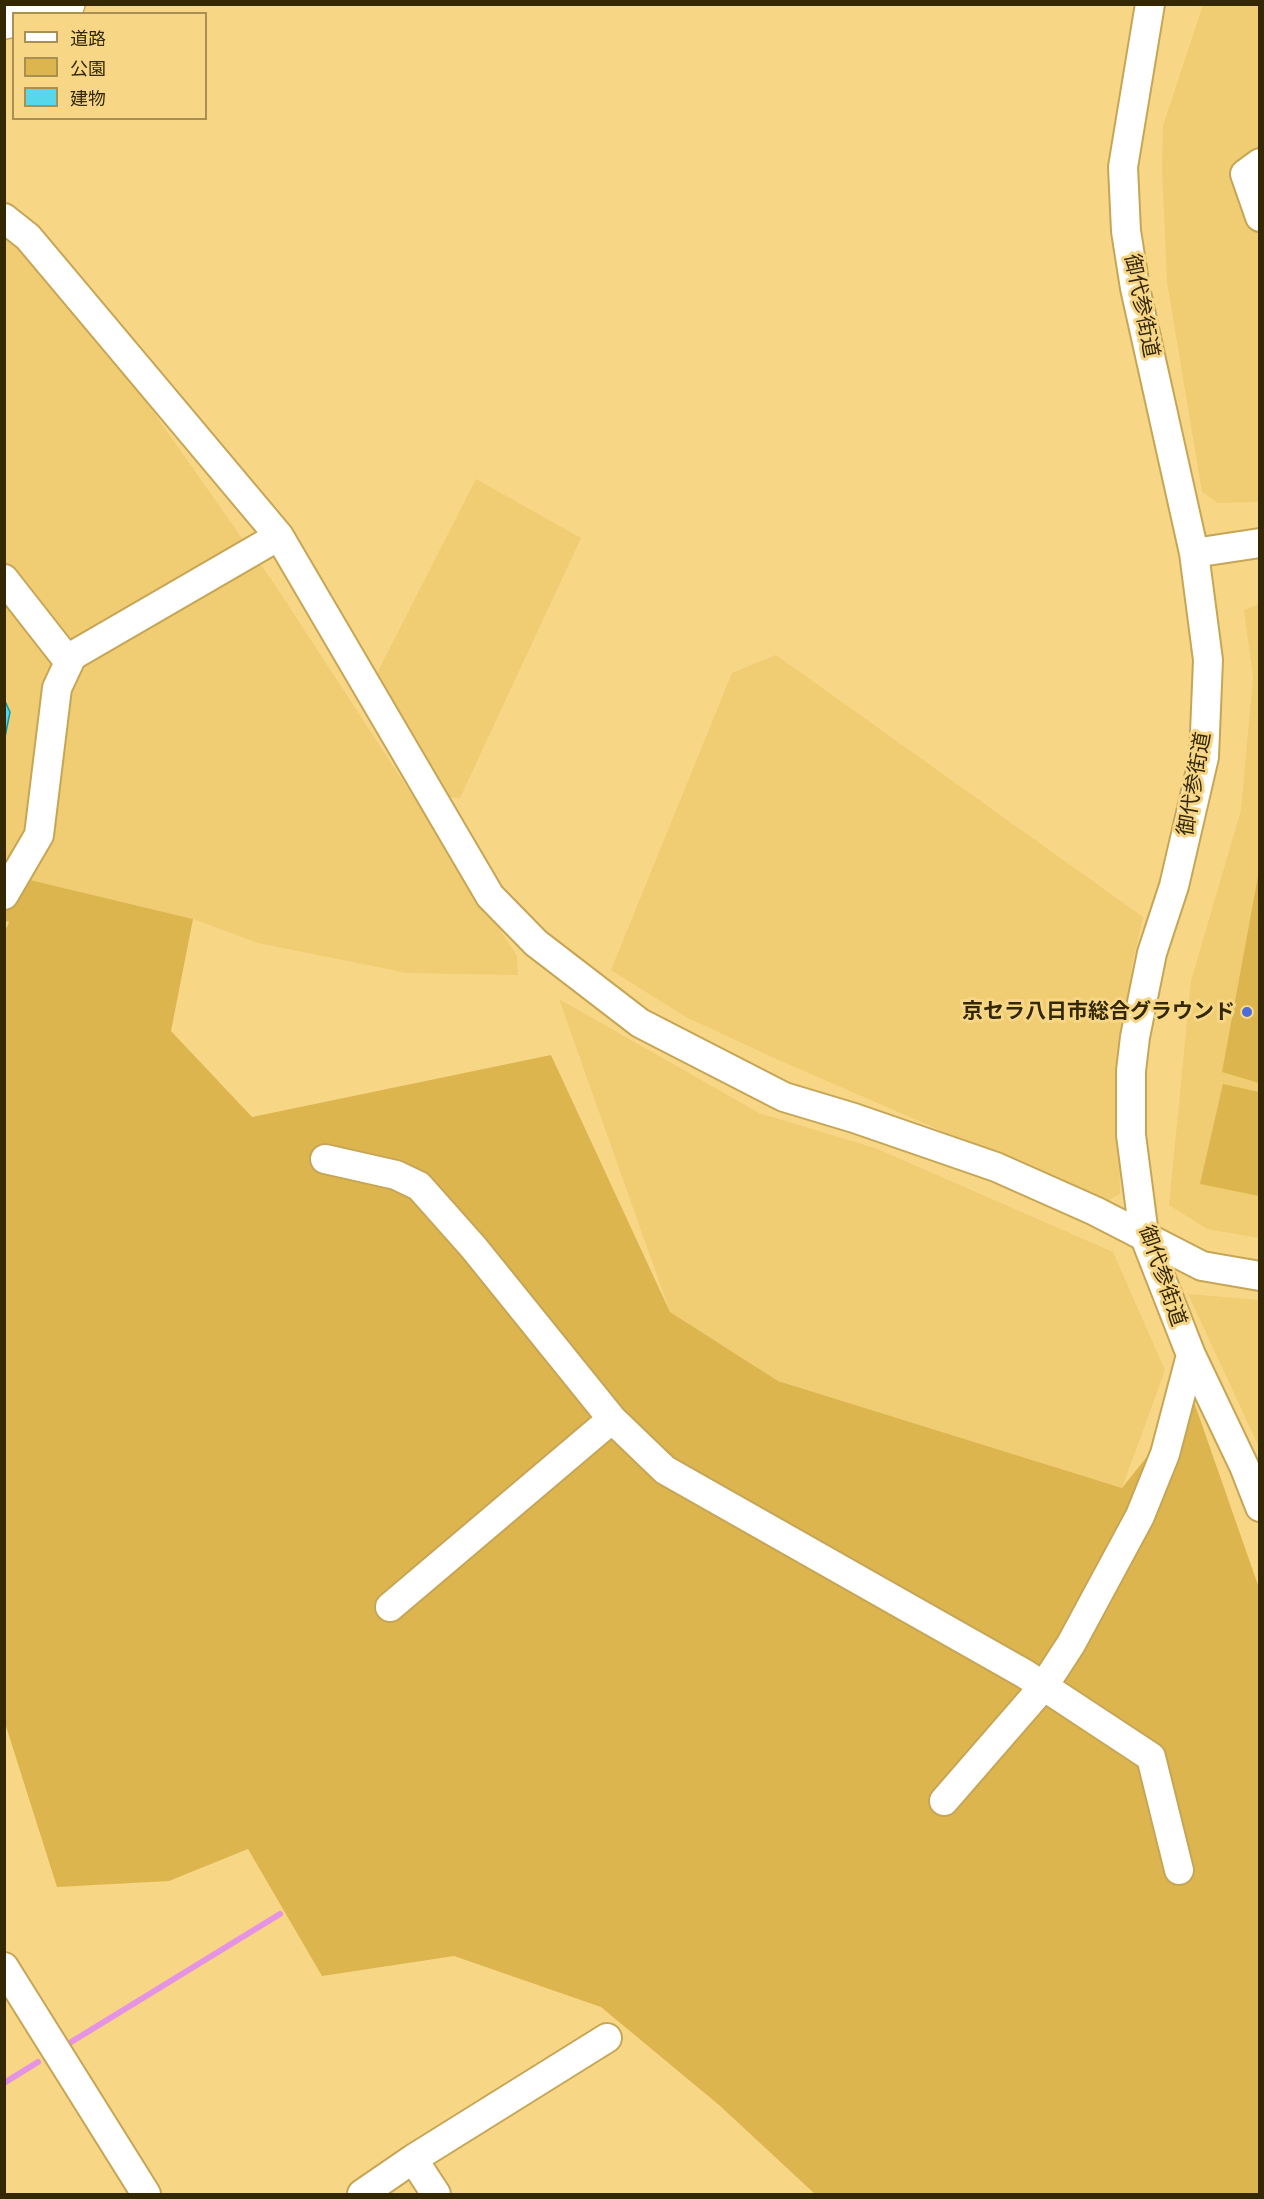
<!DOCTYPE html>
<html>
<head>
<meta charset="utf-8">
<style>
  body { margin:0 }
  #map { position:relative; width:1264px; height:2199px; overflow:hidden; background:#f7d686; font-family:"PT Serif","Noto Sans JP",serif }
  canvas { display:block }
  .frame { position:absolute; inset:0; border:6px solid #332704; pointer-events:none }
  .legend { position:absolute; left:12px; top:12px; width:195px; height:108px; box-sizing:border-box; background:#f7d686; border:2px solid #a99052; margin:0; padding:8px 10px; list-style:none; font-size:18px; color:#332704 }
  .legend li { display:flex; align-items:center; gap:12px; height:30px }
  .legend b { width:30px; border:2px solid #a99052 }
</style>
</head>
<body>
<div id="map">
<canvas width="1264" height="2199"></canvas>
<div class="frame"></div>
<ul class="legend">
<li><b style="height:8px;background:#fff"></b>道路</li>
<li><b style="height:16px;background:#ddb54e"></b>公園</li>
<li><b style="height:16px;background:#57d8ea"></b>建物</li>
</ul>
</div>
<script>
const c = document.querySelector('canvas').getContext('2d');
c.lineJoin = 'round';
function fillPath(path, color) { c.fillStyle = color; c.fill(path, 'evenodd'); }
const poly = rows => new Path2D(rows.map(r => 'M' + r).join(''));
function trace(path, color, width, dash) { c.strokeStyle = color; c.lineWidth = width; c.lineCap = dash ? 'butt' : 'round'; c.setLineDash(dash || []); c.stroke(path); }
function write(font, color, halo, rows, align = 'center') {
  c.font = font + ' "PT Serif","Noto Sans JP",serif'; c.lineWidth = 6; c.setLineDash([]); c.textBaseline = 'middle'; c.strokeStyle = halo; c.fillStyle = color; for (const [text, x, y, turn = 0] of rows) {
    c.save(); c.translate(x, y); c.rotate((+turn || 0) * Math.PI / 180); c.textAlign = isNaN(turn) ? turn : align; if (halo) c.strokeText(text, 0, 0); c.fillText(text, 0, 0); c.restore();
  }
}
fillPath(poly([
  [1203,5,1259,5,1259,502,1218,503,1202,492,1167,282,1162,169,1163,126],
  [5,232,18,241,135,386,275,585,517,956,518,975,407,973,258,943,193,919,5,874],
  [476,479,581,538,460,798,450,797,373,681],
  [1259,604,1259,1238,1207,1229,1169,1205,1191,981,1241,810,1253,678,1244,610],
  [776,655,1143,917,1132,965,1118,1093,1120,1194,1105,1202,772,1057,686,1017,611,970,732,673],
  [559,999,759,1113,875,1148,1113,1252,1165,1370,1122,1488,778,1381,670,1312],
  [1188,1294,1259,1300,1259,1447]
]), '#f0cc72');
fillPath(poly([
  [1259,871,1260,1083,1259,1083,1222,1072],
  [5,874,193,919,171,1031,252,1117,551,1055,670,1312,778,1381,1122,1488,1193,1399,1259,1588,1259,2194,815,2194,719,2105,601,2007,454,1956,322,1976,248,1849,169,1881,57,1887,5,1723,4,934,9,922,5,921],
  [1223,1084,1259,1092,1259,1196,1200,1184]
]), '#ddb54e');
trace(poly([
  [63,2047,280,1914],
  [4,2083,38,2062]
]), '#e593e3', 6);
const building = poly([
  [4,699,10,712,4,742,4,699]
]);
fillPath(building, '#57d8ea');
trace(building, '#0e9aaa', 1.5);
const minor = poly([
  [1150,4,1123,167,1126,231,1135,288,1194,553,1208,660,1204,757,1174,886,1152,953,1135,1037,1131,1071,1131,1135,1144,1235,1191,1355,1244,1466,1260,1507],
  [1260,163,1245,174,1260,217],
  [4,218,28,237,279,536,490,896,536,943,640,1023,784,1097,854,1118,996,1167,1095,1211,1202,1266,1260,1276],
  [1194,553,1260,543],
  [4,579,69,662],
  [4,895,39,835,57,688,72,656,279,536],
  [325,1159,396,1175,419,1186,474,1248,612,1419,665,1470,1025,1674,1151,1757,1179,1870],
  [390,1607,612,1419],
  [944,1801,1043,1687,1071,1644,1140,1516,1165,1454,1191,1355],
  [4,1967,146,2194],
  [413,2159,436,2194],
  [362,2194,413,2159,607,2038]
]);
const highway = poly([
  [36,14,68,4],
  [4,22,14,20]
]);
trace(minor, '#c6a656', 32);
trace(highway, '#c6a656', 36);
trace(minor, '#fff', 28);
trace(highway, '#fff', 33);
for (const [x, y, r, color] of [
  [1247,1012,6,"#4a6cdf"]
]) { const dot = new Path2D(); dot.arc(x, y, r, 0, 2 * Math.PI); c.fillStyle = color; c.fill(dot); trace(dot, '#f7d686', 2); }
write('21px', '#332704', '#f7d686', [
  ["御代参街道",1141,306,79],
  ["御代参街道",1195,784,-80],
  ["御代参街道",1162,1276,71]
]);
write('bold 21px', '#332704', '#f7d686', [
  ["京セラ八日市総合グラウンド",1235,1012]
], 'right');
</script>
</body>
</html>
